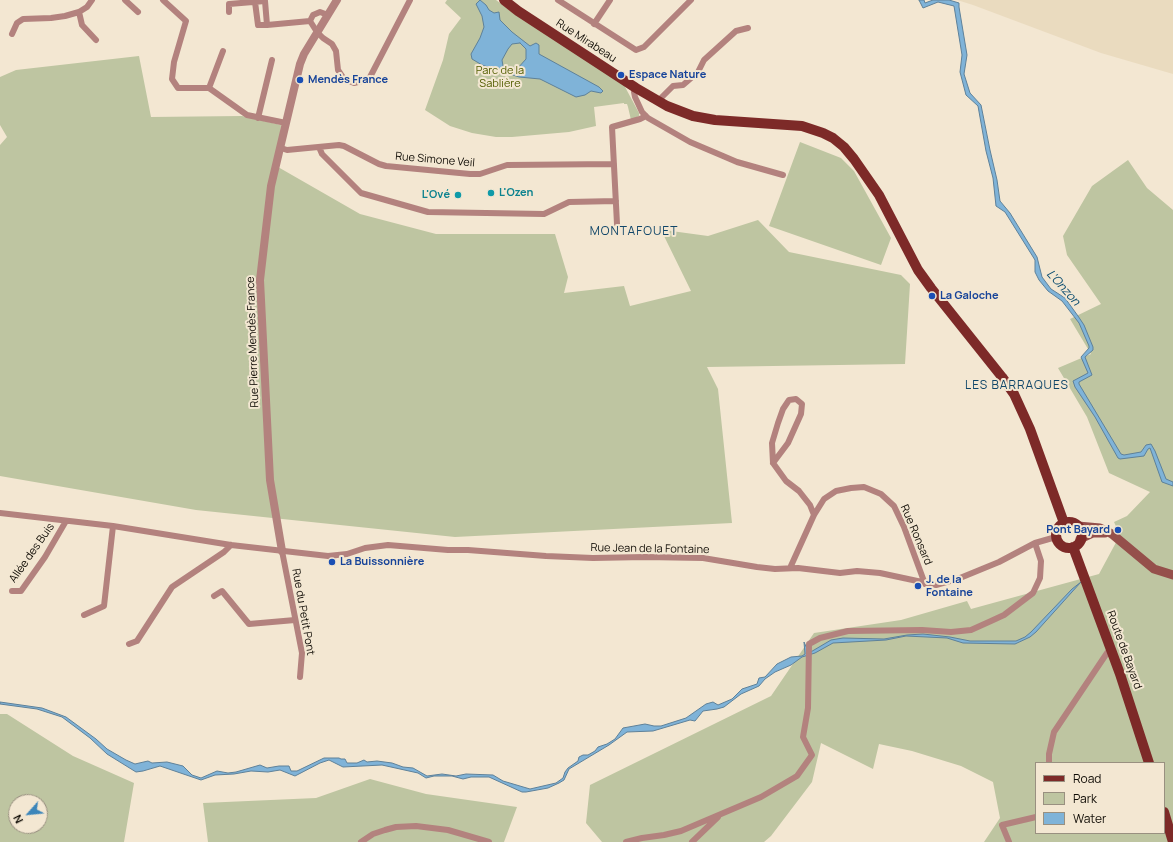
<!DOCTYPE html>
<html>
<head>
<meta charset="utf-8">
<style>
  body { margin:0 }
  #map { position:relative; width:1173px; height:842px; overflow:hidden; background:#f3e7d2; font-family:Manrope,sans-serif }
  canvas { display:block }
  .legend { position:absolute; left:1035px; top:762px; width:130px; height:72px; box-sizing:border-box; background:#f3e7d2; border:1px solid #999080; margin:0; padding:5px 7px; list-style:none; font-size:12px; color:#110d06 }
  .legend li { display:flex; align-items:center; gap:8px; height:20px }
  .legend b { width:20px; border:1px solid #999080 }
  .north { position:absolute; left:8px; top:794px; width:40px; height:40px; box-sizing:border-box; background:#f3e7d2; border:1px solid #999080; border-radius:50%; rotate:243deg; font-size:11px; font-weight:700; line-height:16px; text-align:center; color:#110d06 }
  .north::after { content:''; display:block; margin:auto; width:14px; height:18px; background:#3c86ba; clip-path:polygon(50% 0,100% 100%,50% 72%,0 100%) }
</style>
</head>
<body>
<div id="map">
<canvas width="1173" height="842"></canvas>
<ul class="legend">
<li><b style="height:5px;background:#7d2a28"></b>Road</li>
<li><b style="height:11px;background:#bec5a1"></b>Park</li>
<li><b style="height:11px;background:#7fb3d8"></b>Water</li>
</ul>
<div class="north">N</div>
</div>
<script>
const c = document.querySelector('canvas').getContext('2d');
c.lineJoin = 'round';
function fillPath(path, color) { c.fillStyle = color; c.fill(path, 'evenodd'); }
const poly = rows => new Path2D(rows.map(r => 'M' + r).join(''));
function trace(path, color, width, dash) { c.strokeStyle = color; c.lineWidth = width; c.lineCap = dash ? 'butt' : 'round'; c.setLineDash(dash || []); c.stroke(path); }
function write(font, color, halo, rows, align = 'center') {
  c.font = font + ' Manrope,sans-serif'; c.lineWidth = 4; c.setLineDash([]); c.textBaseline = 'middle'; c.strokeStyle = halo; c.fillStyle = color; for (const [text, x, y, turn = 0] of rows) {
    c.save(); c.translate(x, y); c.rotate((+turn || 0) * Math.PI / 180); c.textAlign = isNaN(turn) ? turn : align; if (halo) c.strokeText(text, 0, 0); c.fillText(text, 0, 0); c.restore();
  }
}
fillPath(poly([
  [957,0,1173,0,1173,74,1101,53,973,5]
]), '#eadbbf');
fillPath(poly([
  [447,0,496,0,509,10,624,85,639,113,639,116,631,120,628,107,627,104,624,104,624,103,594,107,596,126,569,132,512,137,496,137,472,133,450,126,425,110,443,60,449,34,461,18,445,3],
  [139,56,151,117,242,116,281,125,278,167,360,214,436,234,555,234,568,277,564,293,624,286,630,306,691,291,664,236,664,230,708,236,758,220,789,252,901,275,910,284,905,364,707,367,718,389,732,523,455,537,196,510,0,476,0,145,7,137,0,125,0,77,16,70],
  [800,142,841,158,854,171,891,238,881,265,769,226],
  [1128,160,1147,188,1173,210,1173,842,984,842,1000,818,993,782,961,766,912,751,879,744,873,769,821,743,812,782,771,836,764,842,602,842,586,823,590,785,771,696,814,633,901,620,967,601,971,609,1099,574,1120,535,1114,522,1127,516,1150,492,1109,473,1087,417,1058,368,1091,354,1070,319,1101,304,1067,255,1063,236,1092,186],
  [1036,763,1164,763,1164,833,1036,833],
  [0,714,7,714,73,756,134,783,124,842,0,842],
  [16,802,40,802,40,826,16,826],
  [370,779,426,794,517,807,504,842,208,842,203,803,316,798]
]), '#bec5a1');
const water = poly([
  [480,0,486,5,489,10,494,13,499,12,500,20,512,32,530,46,536,43,539,45,539,54,599,87,603,91,601,93,591,91,585,95,576,97,540,79,519,77,482,65,472,59,471,54,480,38,484,27,482,16,476,4,480,0],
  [520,43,526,49,526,59,517,69,511,69,503,66,502,60,508,49,512,44,520,43],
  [919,0,924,0,925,3,933,0,949,0,959,3,959,7,967,55,964,74,970,93,981,105,990,150,997,180,1000,201,1010,213,1037,257,1042,277,1051,289,1065,298,1078,316,1084,325,1093,347,1093,350,1085,357,1092,375,1079,382,1079,384,1121,454,1124,455,1141,452,1146,445,1151,444,1155,451,1166,479,1173,482,1173,486,1162,482,1150,448,1148,449,1144,456,1120,459,1118,458,1095,417,1075,387,1073,381,1088,373,1081,357,1089,348,1089,346,1079,323,1062,301,1048,291,1039,280,1035,272,1035,260,1005,212,996,206,993,178,986,151,978,106,966,95,960,72,962,55,954,6,938,2,923,8,919,0],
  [1081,582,1036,632,1030,637,1015,644,963,643,947,638,906,636,886,640,833,643,815,653,802,657,791,665,775,672,765,679,759,686,741,694,724,707,717,709,703,711,695,721,690,720,653,731,627,732,609,745,569,769,564,780,559,783,548,788,526,792,522,792,489,777,471,777,463,779,452,776,434,776,426,778,418,773,382,765,343,767,329,760,320,763,295,776,280,770,268,772,251,771,234,774,215,775,201,780,160,766,143,771,136,772,107,754,90,738,62,717,37,709,0,704,0,702,42,708,66,717,96,739,107,749,126,760,135,764,148,761,152,763,167,762,183,766,192,775,201,778,217,771,228,773,236,772,260,765,267,768,279,766,289,766,291,771,297,771,324,758,339,758,341,759,345,759,347,763,357,763,364,760,367,762,377,761,392,763,403,767,413,768,427,776,442,774,456,776,466,774,493,775,503,781,530,789,556,783,563,778,565,772,568,768,578,761,579,757,583,755,588,755,595,751,598,747,607,744,615,739,623,728,645,724,654,726,661,726,686,718,706,704,713,702,718,705,732,699,742,689,757,684,759,678,765,677,777,664,791,657,802,656,805,654,804,642,809,653,831,640,843,638,884,639,907,635,923,634,950,637,970,641,1016,641,1025,637,1031,632,1072,589,1081,582]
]);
fillPath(water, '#7fb3d8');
trace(water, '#5e8199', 1);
trace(poly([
  [125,0,138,12],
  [163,0,186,21,174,62,172,79,178,88,209,88,247,115,286,123],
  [558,0,636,50,644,47,691,0],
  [255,2,258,25,267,25],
  [79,12,82,25,96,40],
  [229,12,229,4,265,1,267,25,310,21],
  [328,15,320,12,313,15,310,21,317,32,323,38,332,44,336,51,338,70,344,79,354,83,369,79,410,0],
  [594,24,610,0],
  [12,34,17,23,23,19,51,18,65,16,79,12,87,7,92,0],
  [209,88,223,51],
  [636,88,634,92,635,97,642,112,648,118,690,142,723,156,737,162,783,175],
  [658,101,673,86,683,85,698,72,704,60,736,31,748,28],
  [258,118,272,60],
  [319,147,322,154,361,193,428,212,544,214,569,202,616,201],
  [281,148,287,150,339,145,344,146,379,164,386,166,470,174,480,174,507,165,614,164],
  [617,224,612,127,640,119,646,116],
  [773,463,788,443,801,414,802,404,796,399,789,400,783,409,778,423,772,443,773,463,786,481,799,491,810,505,814,515],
  [0,513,113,526,231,545,328,556,347,554,365,548,388,545,448,550,468,550,546,556,593,558,645,557,703,558,757,567,775,569,798,568,840,573,857,571,880,573,936,585,960,578,999,562,1035,543,1056,537],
  [282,551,302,653,300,677],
  [790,568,814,515,824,499,836,491,851,488,864,487,881,494,894,506,904,527,925,584],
  [12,591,21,591,45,557,66,521],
  [214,596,222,591,249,624,295,620],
  [84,615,104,606,113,526],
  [129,644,137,641,172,587,224,552,231,545],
  [1049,763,1049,754,1054,732,1107,653,1111,650],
  [361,842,373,834,385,830,396,827,416,826,448,830,489,842],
  [626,842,642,838,664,835,681,831,761,797,797,776,812,755,803,737,808,708,809,644,820,638,848,631,922,630,951,632,971,630,991,621,1004,615,1033,593,1040,578,1041,561,1035,543],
  [692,842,718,817],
  [1009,842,1002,825,1036,817]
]), '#b3827e', 6);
trace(poly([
  [282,551,270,480,260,280,271,186,300,64,304,54,337,0]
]), '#b3827e', 8);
trace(poly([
  [1078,526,1100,528,1112,534,1154,569,1173,575],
  [1080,539,1093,533,1105,533]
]), '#95504b', 9);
trace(poly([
  [504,0,518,11,636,88,667,106,693,116,715,120,802,126,823,133,833,138,844,147,854,159,879,195,918,270,931,288,1002,377,1014,394,1030,429,1064,523],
  '1056 535a13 13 0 1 1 26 0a13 13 0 1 1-26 0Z',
  [1073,547,1120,674,1149,763],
  [1164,812,1173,842]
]), '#7d2a28', 10);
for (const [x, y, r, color] of [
  [621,75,4,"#1a4fb4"],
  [300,80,4,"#1a4fb4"],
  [491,193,4,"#0f9aa8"],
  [458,195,4,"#0f9aa8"],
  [932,296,4,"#1a4fb4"],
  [1118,530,4,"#1a4fb4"],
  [332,562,4,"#1a4fb4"],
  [918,586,4,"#1a4fb4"]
]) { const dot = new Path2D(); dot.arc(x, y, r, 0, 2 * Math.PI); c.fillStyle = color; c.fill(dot); trace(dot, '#f3e7d2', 1.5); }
write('11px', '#110d06', '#f3e7d2', [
  ["Rue Mirabeau",586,41,33],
  ["Rue Simone Veil",435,160,5],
  ["Rue Pierre Mendès France",253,342,-92],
  ["Rue Ronsard",916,535,67],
  ["Rue Jean de la Fontaine",650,549,1],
  ["Allée des Buis",32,553,-55],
  ["Rue du Petit Pont",303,612,80],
  ["Route de Bayard",1124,650,70]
]);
write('11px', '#535e00', '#f3e7d2', [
  ["Parc de la",500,71],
  ["Sablière",500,84]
]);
write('bold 11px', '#164399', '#f3e7d2', [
  ["Espace Nature",629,75],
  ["Mendès France",308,80],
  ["La Galoche",940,296],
  ["Pont Bayard",1110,530,"right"],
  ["La Buissonnière",340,562],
  ["J. de la",926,580],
  ["Fontaine",926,593]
], 'left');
write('bold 11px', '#0d838f', '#f3e7d2', [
  ["L'Ozen",499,193],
  ["L'Ové",450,195,"right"]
], 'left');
c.letterSpacing = '1px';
write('12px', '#104669', '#f3e7d2', [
  ["MONTAFOUET",634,232],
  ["LES BARRAQUES",1017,386]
]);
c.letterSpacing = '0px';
write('italic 12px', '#094b6f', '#f3e7d2', [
  ["L'Onzon",1063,288,48]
]);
</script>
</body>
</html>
